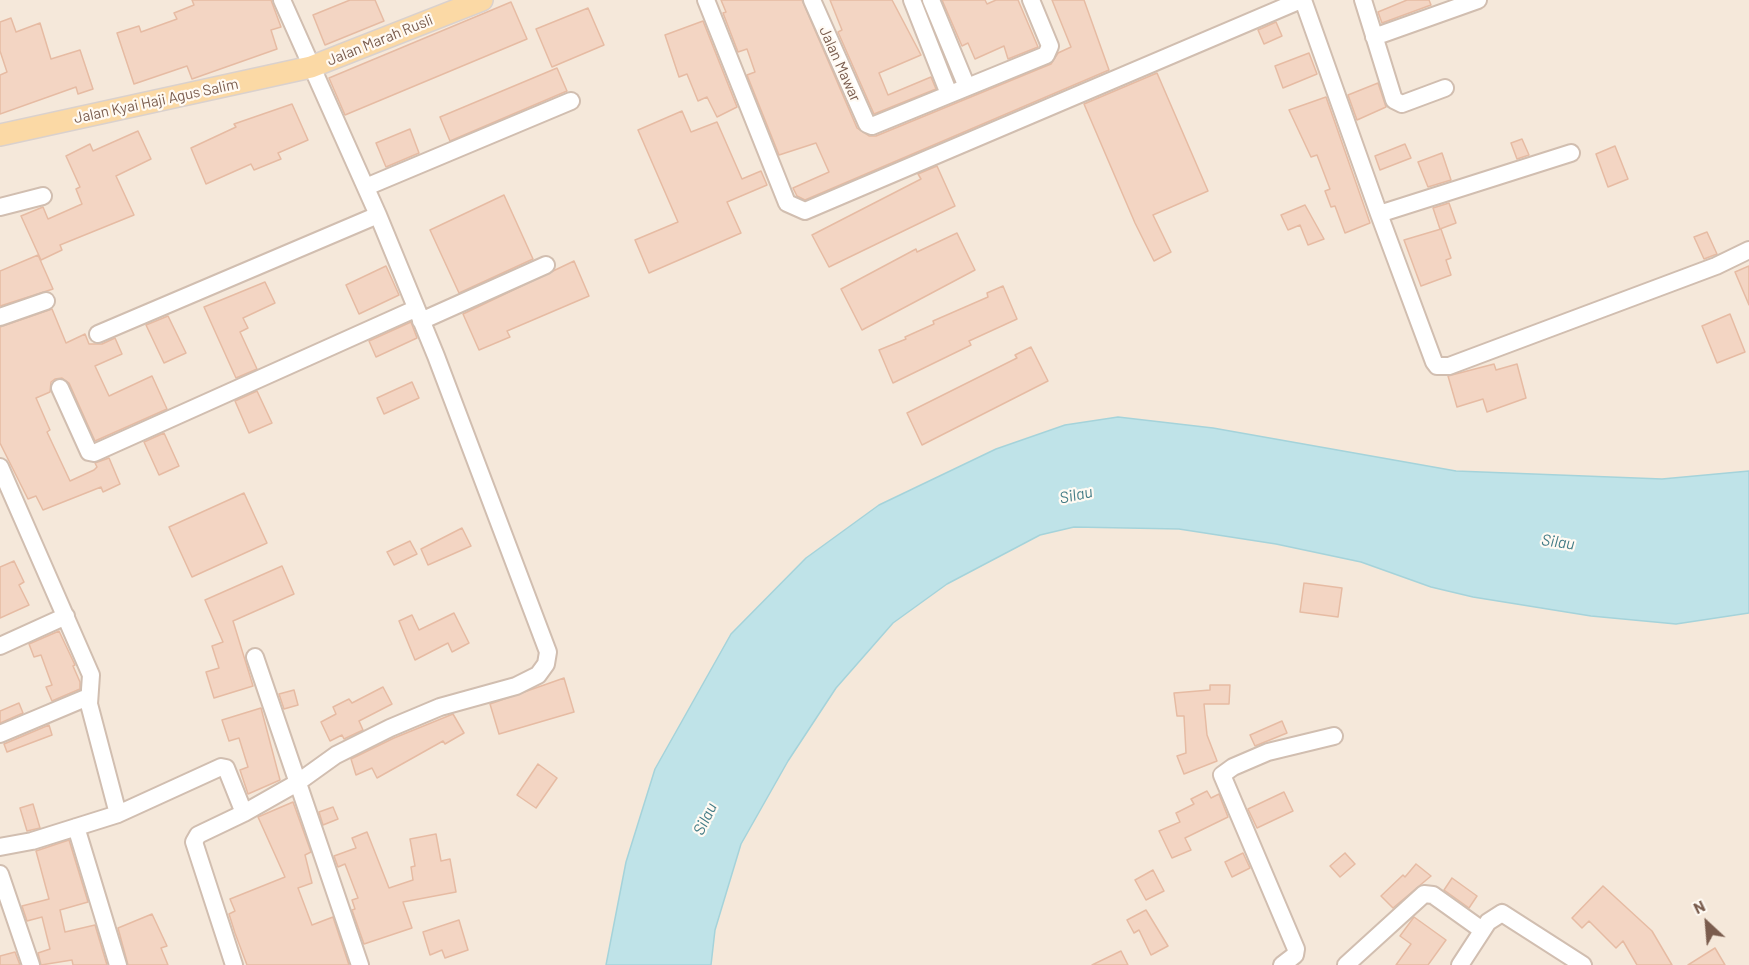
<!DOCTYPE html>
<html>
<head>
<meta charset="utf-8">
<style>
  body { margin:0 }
  #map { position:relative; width:1749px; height:965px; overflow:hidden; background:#fdf6ec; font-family:Barlow,sans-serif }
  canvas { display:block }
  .north { position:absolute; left:1677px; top:893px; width:60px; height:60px; -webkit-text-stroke:4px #fffaf3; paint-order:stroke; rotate:334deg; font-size:16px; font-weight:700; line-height:24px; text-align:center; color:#7a5c4d }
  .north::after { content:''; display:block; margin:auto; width:21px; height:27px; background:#7a5c4d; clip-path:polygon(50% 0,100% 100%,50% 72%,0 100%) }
</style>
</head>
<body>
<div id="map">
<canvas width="1749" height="965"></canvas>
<div class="north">N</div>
</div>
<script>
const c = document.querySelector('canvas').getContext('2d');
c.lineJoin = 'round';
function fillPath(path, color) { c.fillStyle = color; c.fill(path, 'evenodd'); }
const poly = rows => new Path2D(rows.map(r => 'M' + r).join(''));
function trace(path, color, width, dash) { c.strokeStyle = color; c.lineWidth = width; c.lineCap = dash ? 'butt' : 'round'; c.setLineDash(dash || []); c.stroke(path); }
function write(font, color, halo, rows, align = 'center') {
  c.font = font + ' Barlow,sans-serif'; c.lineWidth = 4.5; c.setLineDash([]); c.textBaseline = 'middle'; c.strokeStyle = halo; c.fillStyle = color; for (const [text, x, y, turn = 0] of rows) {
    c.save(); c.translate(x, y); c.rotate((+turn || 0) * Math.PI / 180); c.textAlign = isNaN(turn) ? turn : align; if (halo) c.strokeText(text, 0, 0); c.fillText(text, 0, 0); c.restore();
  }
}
fillPath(poly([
  [0,0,1749,0,1749,965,0,965]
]), '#f5e8da');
const water = poly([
  [1118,417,1213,428,1456,471,1662,479,1749,471,1749,613,1676,624,1591,616,1473,597,1431,587,1361,562,1276,544,1179,529,1074,527,1040,535,947,584,893,623,836,688,788,761,741,844,715,930,711,965,606,965,626,862,655,769,731,634,806,558,879,505,996,449,1065,425,1118,417]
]);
fillPath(water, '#bfe3e8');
trace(water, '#a5d3da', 1.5);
const building = poly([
  [192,0,271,0,281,27,271,30,277,49,192,79,187,66,134,84,117,33,139,26,141,32,177,19,174,13,194,5,192,0],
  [350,0,375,0,384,21,325,45,313,15,350,0],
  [721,0,802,0,857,128,869,136,876,136,1051,64,1058,53,1071,47,1052,0,1084,0,1109,70,805,200,797,196,793,188,829,172,816,143,779,155,747,75,755,72,747,49,738,52,723,13,726,12,721,0],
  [830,0,892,0,921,55,879,73,888,95,931,77,936,89,874,114,838,32,842,30,830,0],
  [942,0,985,0,987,4,996,0,1018,0,1038,47,1008,59,1004,46,975,59,968,43,962,46,942,0],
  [1407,0,1429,0,1431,5,1382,23,1378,12,1407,0],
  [511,2,527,39,345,115,329,78,511,2],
  [588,8,604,45,552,67,536,29,588,8],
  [11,18,16,32,40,23,51,59,80,50,93,89,78,94,76,87,0,114,0,75,7,72,0,51,0,22,11,18],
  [703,21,737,107,717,117,707,97,698,101,687,74,679,77,665,35,703,21],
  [1276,22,1282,36,1264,44,1258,30,1276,22],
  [1309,53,1317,74,1283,88,1275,66,1309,53],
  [557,68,567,91,450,141,440,117,557,68],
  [1157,73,1208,191,1153,215,1171,252,1154,261,1135,223,1084,104,1157,73],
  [1378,83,1386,107,1357,120,1348,95,1378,83],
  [1326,97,1370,223,1345,233,1335,206,1331,207,1325,191,1330,189,1317,155,1311,157,1289,110,1326,97],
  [292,104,308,140,278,153,281,159,254,170,251,164,206,184,191,148,236,127,234,124,292,104],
  [682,111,691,132,717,122,742,179,761,171,767,185,727,202,741,233,649,273,635,240,678,222,638,130,682,111],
  [410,129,419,153,386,167,376,143,410,129],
  [138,131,151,159,116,176,134,215,60,245,62,250,41,260,21,216,43,207,48,219,82,204,76,189,80,187,66,156,90,144,93,151,138,131],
  [1522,139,1529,155,1517,159,1511,143,1522,139],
  [1405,144,1411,158,1380,170,1375,156,1405,144],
  [1615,146,1628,179,1608,187,1596,154,1615,146],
  [1442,153,1451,180,1428,187,1418,162,1442,153],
  [937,166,955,206,829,267,812,235,921,179,918,174,937,166],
  [504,195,533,259,459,293,430,230,504,195],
  [1449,203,1456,223,1440,229,1433,208,1449,203],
  [1305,205,1324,239,1308,245,1300,225,1288,230,1281,215,1305,205],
  [1441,229,1451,258,1446,260,1451,275,1421,286,1404,240,1441,229],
  [1707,232,1717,254,1704,259,1694,237,1707,232],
  [957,233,975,270,862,330,841,289,916,249,917,252,957,233],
  [38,255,53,289,0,306,0,271,38,255],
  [574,261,589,296,507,331,510,337,479,350,463,314,574,261],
  [386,266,399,295,359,314,346,285,386,266],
  [1749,266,1749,305,1735,272,1749,266],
  [265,282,275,303,243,318,248,328,240,332,257,369,236,378,204,307,265,282],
  [1003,286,1017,319,969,341,971,345,893,383,879,350,906,339,905,337,934,324,933,321,988,297,987,293,1003,286],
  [52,309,66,343,85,334,89,344,102,344,115,338,122,354,95,366,109,396,152,376,167,409,95,441,69,383,62,378,55,379,51,382,50,392,36,398,50,430,47,432,70,481,94,470,97,467,95,463,109,458,120,484,103,492,101,487,43,510,36,496,28,499,0,443,0,327,52,309],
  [1730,314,1745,352,1717,363,1702,326,1730,314],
  [168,316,186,353,164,363,146,325,168,316],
  [411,322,417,338,376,357,369,341,411,322],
  [1031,347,1048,381,922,445,907,413,1017,358,1015,355,1031,347],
  [1494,364,1496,370,1517,364,1526,398,1487,412,1483,399,1457,407,1448,376,1494,364],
  [412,382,419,398,384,414,377,398,412,382],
  [257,391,272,423,249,433,235,401,257,391],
  [164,433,179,466,159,475,144,442,164,433],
  [244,493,267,543,192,577,169,527,244,493],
  [462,528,471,546,428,565,421,549,462,528],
  [410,541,417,554,394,565,387,552,410,541],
  [14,561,24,582,19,585,29,605,0,618,0,567,14,561],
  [282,566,294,594,233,621,253,686,214,698,206,672,219,668,212,646,223,642,205,600,282,566],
  [1304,583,1342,588,1338,617,1300,612,1304,583],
  [454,613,469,643,452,652,448,643,415,660,399,621,412,615,419,630,454,613],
  [59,631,75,665,73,666,80,682,80,689,52,701,46,687,52,685,41,655,34,657,29,644,59,631],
  [564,678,574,712,499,734,490,704,564,678],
  [1210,685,1230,685,1229,704,1204,704,1207,735,1217,761,1184,774,1177,756,1186,753,1184,716,1177,716,1174,693,1210,690,1210,685],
  [383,687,392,704,359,721,363,730,344,739,342,735,330,741,321,722,336,714,333,707,349,699,352,703,383,687],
  [294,690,298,705,284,709,279,694,294,690],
  [19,703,23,713,0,723,0,711,19,703],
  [261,708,280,780,248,794,240,770,248,767,239,738,229,741,222,720,261,708],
  [453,714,464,733,445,744,443,741,377,778,372,768,356,775,351,759,394,738,453,714],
  [1282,721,1287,733,1255,746,1250,735,1282,721],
  [49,725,52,735,7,752,4,744,49,725],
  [538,764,557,778,536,808,517,795,538,764],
  [1207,791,1211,798,1219,794,1228,817,1185,838,1191,850,1172,858,1159,831,1180,822,1176,813,1194,804,1191,799,1207,791],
  [1284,792,1293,811,1257,828,1248,809,1284,792],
  [293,802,311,852,305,855,312,883,298,888,312,925,333,917,349,965,247,965,235,933,229,914,235,911,230,899,285,877,258,817,293,802],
  [33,804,40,828,27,831,20,808,33,804],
  [333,807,338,819,323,825,319,812,333,807],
  [367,832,389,888,413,880,411,867,415,866,410,839,436,834,441,861,450,859,456,892,403,902,412,928,364,944,352,910,355,909,352,900,358,898,345,864,338,867,334,856,356,848,352,838,367,832],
  [69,840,88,902,60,910,65,932,95,925,107,965,73,965,72,960,41,965,38,953,50,949,42,917,27,921,22,906,49,899,36,851,69,840],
  [1243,853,1250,868,1232,877,1225,862,1243,853],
  [1345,853,1355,864,1340,877,1330,866,1345,853],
  [1416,864,1431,876,1393,908,1381,896,1403,875,1405,877,1416,864],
  [1153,870,1164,891,1146,900,1135,880,1153,870],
  [1452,878,1477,896,1469,908,1444,890,1452,878],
  [1603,886,1652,931,1672,965,1637,965,1623,941,1616,948,1589,921,1582,928,1572,918,1603,886],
  [1146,910,1168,946,1151,955,1139,930,1134,933,1127,920,1146,910],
  [152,914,167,946,161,948,168,965,128,965,118,928,152,914],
  [1414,917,1446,940,1428,965,1396,965,1411,944,1400,936,1414,917],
  [459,920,468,950,445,958,442,950,430,955,423,932,459,920],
  [1715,948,1725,965,1688,965,1715,948],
  [1121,951,1128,965,1092,965,1121,951],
  [15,952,20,965,0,965,0,956,15,952]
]);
fillPath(building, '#f3d5c3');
trace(building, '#e6bba3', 1.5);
const minor = poly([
  [706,0,787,203,805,211,1301,0],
  [812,0,867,124,872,126,1046,55,1050,46,1031,0],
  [912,0,949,94],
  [931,0,967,87],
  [1303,0,1379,214,1434,362,1437,366,1449,366,1716,266,1749,250],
  [1363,0,1394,100,1402,104,1445,88],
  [1374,37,1478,0],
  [366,187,571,101],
  [0,207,43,196],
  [1379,214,1571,153],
  [0,317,46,301],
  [421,321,546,265],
  [98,334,378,215],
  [60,388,89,452,94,453,415,309],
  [0,467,91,675,89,704,118,814],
  [0,646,66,616],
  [255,657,360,965],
  [0,734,88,697],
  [76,827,118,965],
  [0,847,32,841,118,814,221,767,226,768,244,813],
  [0,874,31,965],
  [234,965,194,842,198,835,244,813,297,783,336,755,390,728,440,707,516,686,538,675,546,664,548,652,436,356,378,215,282,0],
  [1282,965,1295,955,1296,949,1222,775,1233,767,1268,752,1334,736],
  [1346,965,1424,894,1433,895,1482,930],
  [1460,965,1488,922,1502,913,1583,965]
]);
const major = poly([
  [0,135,311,67,482,0]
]);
trace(minor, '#d1beb0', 20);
trace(major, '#dad1cd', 24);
trace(minor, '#fff', 16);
trace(major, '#fbd9a5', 21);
write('15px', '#7a5c4d', '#fffaf3', [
  ["Jalan Marah Rusli",380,40,-22],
  ["Jalan Mawar",840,64,66],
  ["Jalan Kyai Haji Agus Salim",156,101,-12]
]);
write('italic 16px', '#437c86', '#fffaf3', [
  ["Silau",1076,495,-12],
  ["Silau",1558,542,8],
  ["Silau",705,819,-64]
]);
</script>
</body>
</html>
